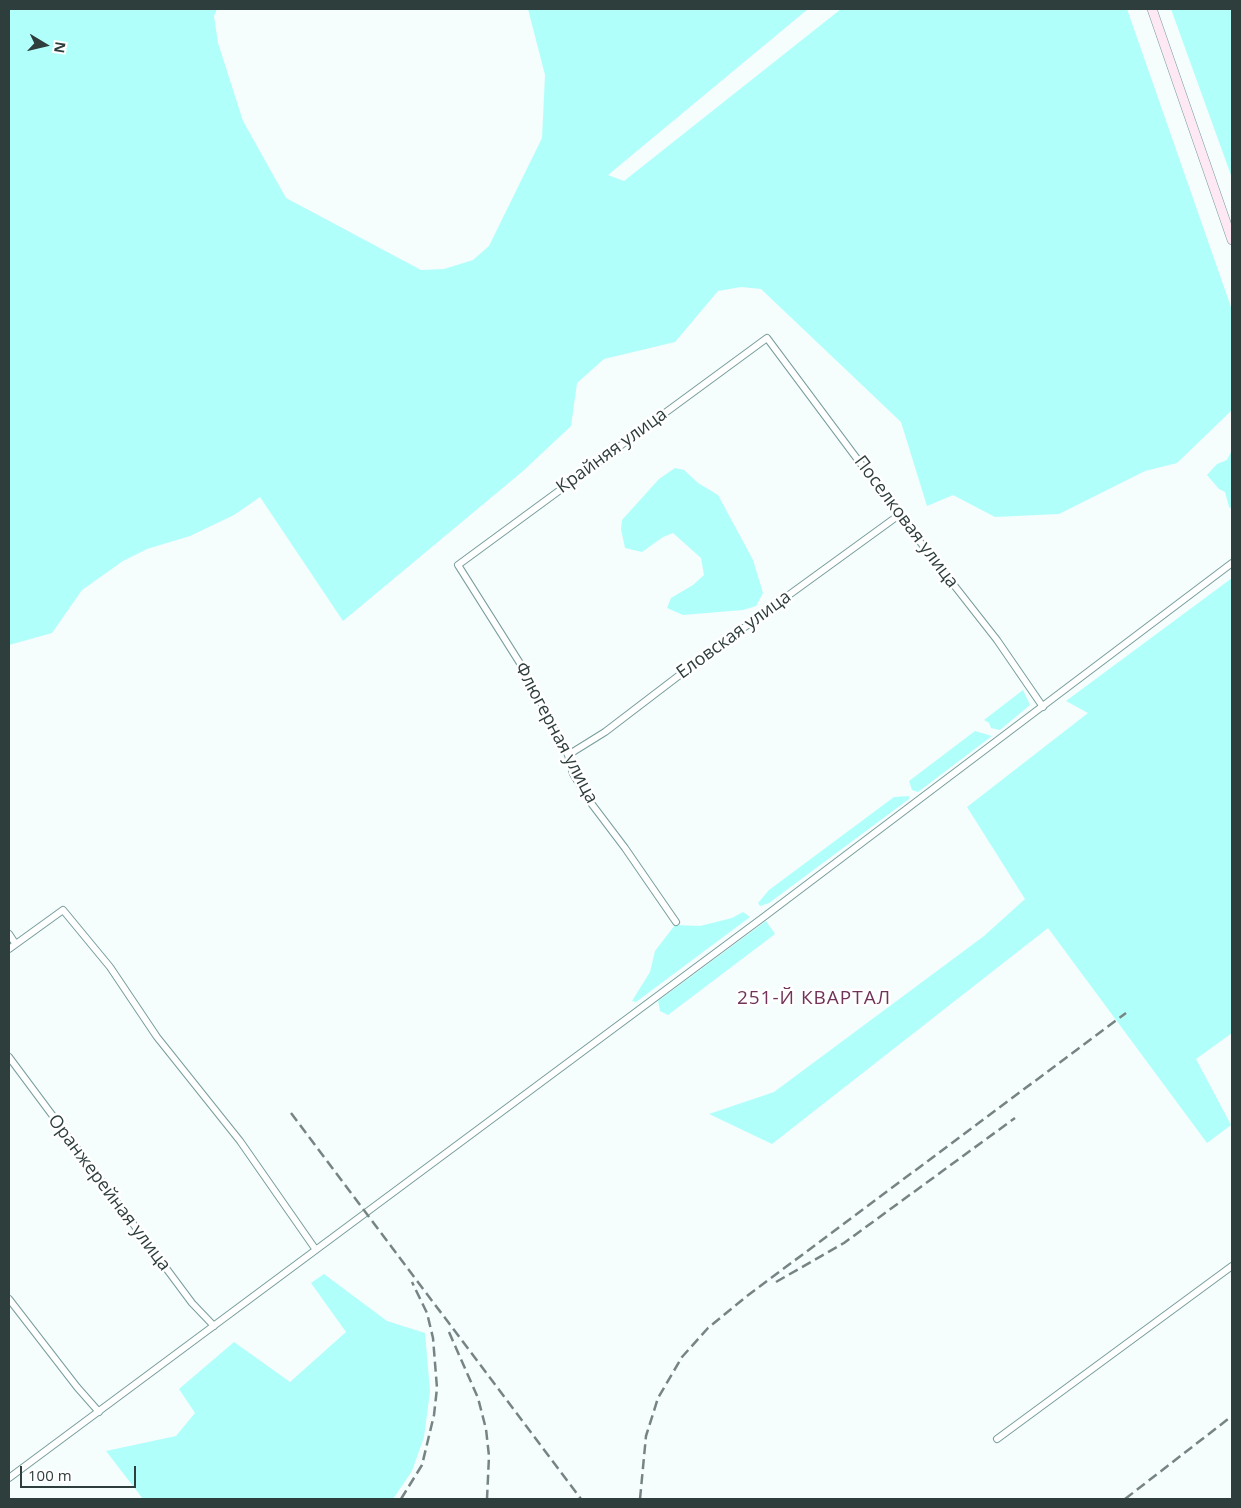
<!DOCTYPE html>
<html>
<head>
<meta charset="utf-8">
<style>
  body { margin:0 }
  #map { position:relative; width:1241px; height:1508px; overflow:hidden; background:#f5fdfd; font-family:"Open Sans",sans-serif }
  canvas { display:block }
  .frame { position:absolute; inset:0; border:10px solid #2e3e3d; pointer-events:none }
  .north { position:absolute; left:20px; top:20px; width:50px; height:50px; -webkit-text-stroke:4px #fff; paint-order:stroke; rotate:99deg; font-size:14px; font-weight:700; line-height:20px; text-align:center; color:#2e3e3d }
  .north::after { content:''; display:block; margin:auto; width:18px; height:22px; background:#2e3e3d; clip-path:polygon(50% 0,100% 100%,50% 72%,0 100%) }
  .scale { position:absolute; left:20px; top:1466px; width:116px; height:22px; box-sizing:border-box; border:2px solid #2e3e3d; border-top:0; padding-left:6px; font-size:15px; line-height:18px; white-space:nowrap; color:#2e3e3d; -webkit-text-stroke:4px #fff; paint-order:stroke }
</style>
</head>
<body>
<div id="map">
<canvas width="1241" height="1508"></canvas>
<div class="frame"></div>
<div class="north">N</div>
<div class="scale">100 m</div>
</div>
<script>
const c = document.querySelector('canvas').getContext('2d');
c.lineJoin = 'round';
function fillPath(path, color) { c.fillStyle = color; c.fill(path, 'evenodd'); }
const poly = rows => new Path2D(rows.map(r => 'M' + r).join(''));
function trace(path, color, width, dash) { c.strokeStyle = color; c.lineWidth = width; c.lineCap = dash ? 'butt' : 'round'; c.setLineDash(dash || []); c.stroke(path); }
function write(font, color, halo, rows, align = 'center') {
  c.font = font + ' "Open Sans",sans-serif'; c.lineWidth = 5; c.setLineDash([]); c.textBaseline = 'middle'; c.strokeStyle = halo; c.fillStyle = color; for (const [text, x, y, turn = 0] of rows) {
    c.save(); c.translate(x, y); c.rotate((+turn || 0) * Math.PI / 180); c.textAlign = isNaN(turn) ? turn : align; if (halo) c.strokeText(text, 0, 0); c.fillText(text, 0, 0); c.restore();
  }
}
fillPath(poly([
  [9,9,217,9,214,16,218,43,243,121,286,198,421,270,444,269,473,260,489,246,542,138,545,75,528,9,808,9,608,175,624,181,841,9,1127,9,1232,310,1232,410,1177,463,1145,471,1059,514,995,517,953,495,927,506,901,422,761,289,741,287,718,291,675,342,604,359,577,383,571,426,523,471,343,621,260,497,234,515,190,536,147,549,123,561,82,590,52,633,9,645],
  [1171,9,1232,9,1232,178],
  [1232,450,1232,509,1229,507,1225,492,1219,489,1207,475,1217,464,1227,460],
  [675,468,684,470,698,483,718,495,753,560,763,593,756,606,743,610,683,615,667,608,671,598,693,585,704,575,701,558,673,533,663,537,642,552,625,548,621,529,622,520,659,479],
  [1232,578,1232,1033,1196,1059,1231,1125,1207,1143,1048,928,772,1144,709,1114,774,1092,984,936,1025,899,967,807,1088,713,1066,701],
  [1023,690,1030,705,1000,730,991,728,989,723,984,720],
  [975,731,992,736,918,792,912,790,909,781],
  [909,796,909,799,769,903,760,906,758,903,769,890,894,797],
  [743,912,750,917,636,1002,632,1001,650,972,655,951,675,925,700,926,732,918],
  [766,921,775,934,668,1015,660,1011,658,1001],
  [324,1274,387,1321,425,1333,430,1391,424,1437,412,1471,393,1499,143,1499,106,1451,176,1436,195,1413,179,1389,234,1342,290,1382,346,1332,311,1283]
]), '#b1fffb');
const street = poly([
  [568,755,605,732,698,661,899,515],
  [676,922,625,848,591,803,573,774,568,755,523,668,458,565,767,338,899,515,997,640,1043,707],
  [9,934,15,943],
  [9,949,63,910,110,967,157,1037,240,1141,316,1250],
  [9,1057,192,1303,214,1326],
  [9,1299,77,1387,99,1412],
  [997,1439,1232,1266],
  [9,1478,765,916,1232,563]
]);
const secondary = poly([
  [1152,9,1232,240]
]);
trace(street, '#789e9c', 8);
trace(secondary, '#789e9c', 10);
trace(street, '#fff', 6);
trace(secondary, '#fde8f4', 9);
trace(poly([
  [291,1113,581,1499],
  [776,1282,844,1243,1015,1118],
  [449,1332,478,1398,486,1429,489,1456,487,1499],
  [401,1499,422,1465,434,1415,437,1388,433,1338,427,1313,412,1282],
  [640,1499,646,1436,658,1398,682,1357,708,1328,747,1296,1126,1013],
  [1125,1499,1232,1416]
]), '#778484', 2.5, [10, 5]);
write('18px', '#2e3e3d', '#fff', [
  ["Крайняя улица",612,451,-36],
  ["Поселковая улица",906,522,53],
  ["Еловская улица",734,635,-36],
  ["Флюгерная улица",556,733,62],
  ["Оранжерейная улица",109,1193,53]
]);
c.letterSpacing = '1px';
write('19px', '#713358', '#fff', [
  ["251-Й КВАРТАЛ",814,999]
]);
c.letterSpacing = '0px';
</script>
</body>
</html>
